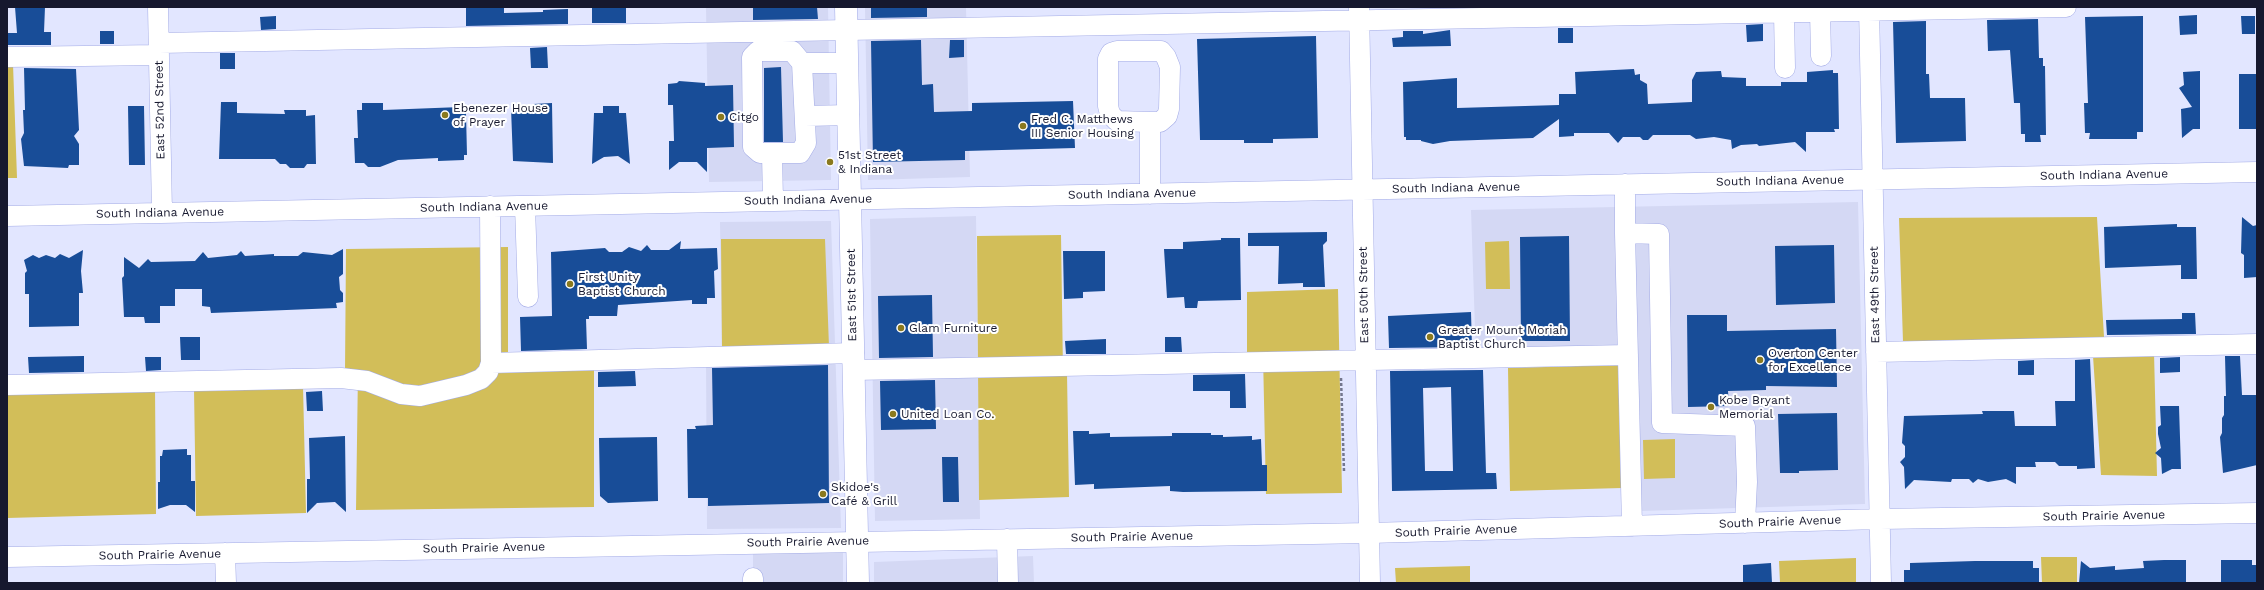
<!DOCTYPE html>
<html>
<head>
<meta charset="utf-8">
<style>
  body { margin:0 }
  #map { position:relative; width:2264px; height:590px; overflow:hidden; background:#e2e6ff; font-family:"Work Sans",sans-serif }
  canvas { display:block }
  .frame { position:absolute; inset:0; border:8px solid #16182e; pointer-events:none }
</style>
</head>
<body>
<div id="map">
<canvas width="2264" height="590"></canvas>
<div class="frame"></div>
</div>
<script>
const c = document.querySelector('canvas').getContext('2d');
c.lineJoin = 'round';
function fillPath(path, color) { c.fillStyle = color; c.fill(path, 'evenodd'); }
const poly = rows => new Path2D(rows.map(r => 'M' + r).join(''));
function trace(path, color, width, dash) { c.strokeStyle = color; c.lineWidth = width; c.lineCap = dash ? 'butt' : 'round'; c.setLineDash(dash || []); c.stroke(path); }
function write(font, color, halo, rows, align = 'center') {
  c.font = font + ' "Work Sans",sans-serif'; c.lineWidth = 4; c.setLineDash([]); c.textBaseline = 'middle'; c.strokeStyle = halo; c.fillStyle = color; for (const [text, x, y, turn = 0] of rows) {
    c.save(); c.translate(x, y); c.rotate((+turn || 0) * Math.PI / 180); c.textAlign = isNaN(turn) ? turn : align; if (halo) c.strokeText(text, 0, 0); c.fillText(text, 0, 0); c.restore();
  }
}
fillPath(poly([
  [706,7,828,7,831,180,709,182],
  [865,7,966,7,970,177,868,180],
  [1858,202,1865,504,1641,511,1638,354,1476,358,1471,210],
  [976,216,980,519,875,521,870,219],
  [831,221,841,528,707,529,706,357,722,356,720,222],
  [843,552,843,583,753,583,753,553],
  [1033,556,1034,583,874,583,874,562]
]), '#d4d8f4');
fillPath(poly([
  [7,64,13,64,17,178,7,178],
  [2097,217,2105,354,2154,352,2157,476,2101,475,2092,341,1903,342,1899,218],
  [1061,235,1063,372,1067,373,1069,497,979,500,977,236],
  [721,239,825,239,829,347,722,349],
  [1509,241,1510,289,1486,289,1485,242],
  [508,247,508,369,594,367,594,507,356,510,358,371,345,371,346,249],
  [1338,289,1342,493,1266,494,1263,355,1247,355,1247,292],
  [1619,365,1622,488,1510,491,1508,368],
  [303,386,306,513,196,516,194,389],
  [155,388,156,514,7,518,7,391],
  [1675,439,1675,478,1644,479,1643,440],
  [2041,557,2077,557,2077,583,2042,583],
  [1856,558,1856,583,1780,583,1779,561],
  [1470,566,1470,583,1396,583,1395,568]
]), '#d2be59');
fillPath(poly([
  [15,7,45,7,44,32,51,32,51,45,8,45,8,33,17,33],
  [466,7,504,7,504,13,543,12,543,10,568,9,568,24,466,26],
  [592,7,626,7,626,23,592,23],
  [753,7,817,7,818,19,753,20],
  [871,7,927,7,927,17,871,18],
  [2197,15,2197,34,2180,35,2179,16],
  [276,16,276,29,261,30,260,17],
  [2143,16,2143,132,2137,132,2137,139,2089,139,2090,133,2085,133,2084,103,2088,103,2085,17],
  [2241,16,2255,16,2255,34,2242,34],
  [2038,19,2039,58,2043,58,2043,66,2045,66,2046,135,2040,135,2041,142,2025,142,2025,134,2021,134,2020,103,2014,103,2010,50,1988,51,1987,20],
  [1926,21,1926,74,1929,74,1930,98,1965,98,1966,141,1896,143,1893,22],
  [1763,24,1763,41,1747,42,1746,25],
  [1558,28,1573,28,1573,43,1558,43],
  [1450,30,1451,46,1393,47,1392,38,1403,37,1403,31,1423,31,1423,34],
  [100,31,114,31,114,44,100,44],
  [1316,36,1318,138,1273,139,1273,143,1244,143,1244,140,1200,140,1197,39],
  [921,40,922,85,933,84,934,112,972,111,972,103,1073,101,1075,148,965,151,965,160,873,162,871,41],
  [950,40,964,40,964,57,949,58],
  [547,47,548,68,531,68,530,48],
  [220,53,235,53,235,69,220,69],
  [781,67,783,142,764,142,764,68],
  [24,68,76,69,79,130,74,136,79,144,79,165,69,165,68,168,24,166,21,139,24,133,23,110,25,110],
  [1634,69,1635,75,1640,74,1640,80,1647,84,1648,104,1692,102,1692,80,1696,72,1721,71,1722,77,1746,78,1746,86,1781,86,1781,82,1807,82,1807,72,1833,70,1833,73,1838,73,1839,129,1834,129,1835,132,1806,132,1806,152,1795,142,1759,146,1757,144,1741,145,1732,149,1731,140,1714,137,1696,139,1690,135,1653,135,1648,140,1643,140,1640,137,1623,137,1618,143,1609,133,1574,133,1574,136,1559,137,1559,119,1533,138,1450,141,1433,144,1421,141,1421,140,1406,140,1406,137,1404,137,1403,82,1457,78,1457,108,1559,105,1559,94,1576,94,1575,72],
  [2200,71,2200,129,2193,129,2182,138,2181,109,2192,107,2179,88,2184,85,2183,72],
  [2239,74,2257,74,2256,129,2239,129],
  [679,81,705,83,705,86,733,85,734,147,707,148,707,172,697,162,679,162,669,170,669,141,674,141,673,105,668,105,668,84,677,83],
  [221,102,237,102,237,113,285,114,284,110,306,110,306,116,315,115,316,164,307,164,304,168,290,168,286,164,280,164,275,159,219,159],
  [362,103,383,103,383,110,461,107,461,113,466,113,467,155,464,155,464,160,438,161,438,158,398,160,380,167,368,167,364,163,355,163,354,138,358,138,357,110,362,110],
  [552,103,553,163,513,161,511,108,533,107,533,104],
  [128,106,144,106,145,165,129,165],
  [603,106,619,106,619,113,626,113,630,164,618,156,604,157,592,164,594,113,603,113],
  [2242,217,2253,226,2257,225,2257,277,2244,278,2244,255,2241,253],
  [2177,224,2177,227,2196,227,2197,279,2181,279,2181,265,2105,268,2104,227],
  [1327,232,1327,241,1323,245,1325,287,1303,287,1303,283,1278,284,1279,246,1248,246,1248,233],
  [1569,236,1570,341,1521,341,1520,237],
  [1221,238,1240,238,1241,300,1198,301,1197,308,1185,308,1184,297,1167,298,1164,249,1183,249,1183,242,1221,240],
  [681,241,680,249,717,248,718,269,714,271,715,298,707,298,707,304,692,304,692,300,618,305,617,316,589,316,589,319,586,319,587,349,521,351,520,317,552,316,551,252,605,248,609,252,622,252,629,247,641,251,647,245,651,250,669,250],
  [1834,245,1835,303,1776,305,1775,246],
  [343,249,343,274,339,277,340,290,343,293,343,302,336,303,337,308,211,313,210,307,202,306,202,289,175,289,175,306,160,306,160,323,145,323,144,317,124,317,122,278,124,276,124,257,139,268,148,259,151,262,195,261,203,252,208,258,237,255,241,251,245,256,274,254,274,256,298,256,303,252,332,255],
  [83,250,81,271,83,293,79,293,79,326,29,327,29,294,25,294,25,273,27,271,24,260,33,255,39,258,46,255,55,258,60,254,69,258],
  [1063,251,1105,251,1105,291,1083,292,1083,298,1064,299],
  [932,295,933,357,879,358,878,296],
  [1471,312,1472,347,1389,348,1388,316],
  [2182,313,2195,313,2196,334,2107,335,2106,320,2182,319],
  [1687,315,1727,315,1727,331,1836,329,1837,387,1766,386,1766,390,1728,391,1729,406,1688,407],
  [180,337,200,337,200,360,181,360],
  [1165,337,1181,337,1182,352,1165,352],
  [1106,339,1106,354,1066,354,1065,341],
  [84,356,84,372,29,373,28,357],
  [2225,356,2240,356,2242,395,2257,395,2257,465,2223,473,2220,437,2222,433,2222,418,2224,415,2224,396,2226,396],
  [145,357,161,357,161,370,146,371],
  [2180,357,2180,372,2160,373,2160,358],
  [2090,359,2095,468,2077,469,2077,466,2059,466,2055,462,2035,462,2036,467,2016,467,2016,484,2006,479,1988,482,1978,479,1973,483,1969,479,1952,479,1951,482,1914,480,1905,489,1904,467,1900,462,1905,457,1905,446,1902,443,1904,416,1983,414,1982,411,2014,411,2015,426,2056,426,2055,401,2075,401,2075,360],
  [2034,360,2034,375,2018,375,2018,361],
  [828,365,829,503,708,506,708,498,688,498,687,429,696,429,695,426,713,425,712,368],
  [1483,370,1486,473,1496,473,1497,489,1392,491,1390,371],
  [1451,387,1453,471,1425,471,1423,388],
  [635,371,636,386,598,387,598,372],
  [1245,374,1246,408,1230,408,1230,391,1193,391,1193,375],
  [935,380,936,429,881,430,880,381],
  [322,391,323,411,307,411,306,392],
  [2160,406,2179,406,2181,469,2172,469,2162,474,2161,458,2155,453,2161,448,2158,434,2158,427,2161,425],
  [1837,413,1838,470,1799,471,1799,473,1780,473,1778,414],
  [1073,431,1089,431,1089,434,1110,433,1110,437,1172,436,1172,433,1211,433,1211,435,1223,435,1223,437,1252,436,1252,440,1261,439,1262,465,1267,465,1267,491,1183,492,1170,491,1170,486,1094,489,1094,484,1075,485],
  [345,436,346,512,335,502,317,503,307,513,307,479,310,479,309,438],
  [657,437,658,501,608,503,600,496,599,438],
  [187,449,187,455,191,455,191,481,195,481,195,512,186,505,170,505,158,509,158,482,160,482,160,456,162,456,163,450],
  [942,457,958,457,959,502,943,502],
  [2164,560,2186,560,2186,583,2079,583,2081,561,2090,568,2115,566,2115,570,2144,568,2143,561],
  [2221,560,2252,560,2252,565,2257,565,2257,583,2221,583],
  [1975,561,2033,561,2033,568,2039,568,2039,583,1904,583,1904,570,1910,570,1910,563],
  [1771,563,1772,583,1743,583,1743,565]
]), '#184d98');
const minor = poly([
  [158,7,162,213],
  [1359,7,1370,583],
  [1869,7,1881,583],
  [1820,11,1821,56],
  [1784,12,1785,68],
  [159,43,2066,7],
  [7,57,159,55],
  [802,63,806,143,800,153,760,153,753,147,752,57,758,51,792,51,802,63,847,63],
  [805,116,849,115],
  [1150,122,1117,121,1110,114,1108,106,1108,59,1111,53,1117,51,1161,51,1166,57,1170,67,1169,109,1167,116,1160,122,1150,122,1150,194],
  [772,153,773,201],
  [1625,184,1625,233,1659,234,1662,423,1745,426,1747,482,1745,523],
  [525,206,528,297],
  [7,216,2257,172],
  [1625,233,1632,526],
  [1876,352,2257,344],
  [491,363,854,353],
  [854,370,1628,355],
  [7,385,341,378,367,381,401,394,420,396,466,385,481,379,488,372,491,363,490,206],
  [1007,539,1008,583],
  [225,553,226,583],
  [7,557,1369,533,1880,519,2257,513],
  [753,583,753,578]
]);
const major = poly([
  [846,7,858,583]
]);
trace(minor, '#a3abe6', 21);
trace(major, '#a3abe6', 23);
trace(poly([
  [1341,378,1344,471]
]), '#74778e', 2.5, [3, 2]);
trace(minor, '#fff', 20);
trace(major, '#fff', 22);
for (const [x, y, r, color] of [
  [445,115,4,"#8a791e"],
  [721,117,4,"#8a791e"],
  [1023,126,4,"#8a791e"],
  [830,162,4,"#8a791e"],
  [570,284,4,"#8a791e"],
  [901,328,4,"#8a791e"],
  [1430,337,4,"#8a791e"],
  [1760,360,4,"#8a791e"],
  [1711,407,4,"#8a791e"],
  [893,414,4,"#8a791e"],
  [823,494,4,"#8a791e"]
]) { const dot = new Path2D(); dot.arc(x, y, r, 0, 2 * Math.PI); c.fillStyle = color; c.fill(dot); trace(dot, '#fff', 1.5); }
write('12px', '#16182e', '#fff', [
  ["Ebenezer House",453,108],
  ["of Prayer",453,122],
  ["Citgo",729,117],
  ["Fred C. Matthews",1031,119],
  ["III Senior Housing",1031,133],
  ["51st Street",838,155],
  ["& Indiana",838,169],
  ["First Unity",578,277],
  ["Baptist Church",578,291],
  ["Glam Furniture",909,328],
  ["Greater Mount Moriah",1438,330],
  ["Baptist Church",1438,344],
  ["Overton Center",1768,353],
  ["for Excellence",1768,367],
  ["Kobe Bryant",1719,400],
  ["Memorial",1719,414],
  ["United Loan Co.",901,414],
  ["Skidoe's",831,487],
  ["Café & Grill",831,501]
], 'left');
write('12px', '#16182e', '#fff', [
  ["East 52nd Street",160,110,-91],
  ["South Indiana Avenue",2104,175,-1],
  ["South Indiana Avenue",1780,181,-1],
  ["South Indiana Avenue",1456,188,-1],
  ["South Indiana Avenue",1132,194,-1],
  ["South Indiana Avenue",808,200,-1],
  ["South Indiana Avenue",484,207,-1],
  ["South Indiana Avenue",160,213,-1],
  ["East 51st Street",852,295,-91],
  ["East 50th Street",1364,295,-91],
  ["East 49th Street",1875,295,-91],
  ["South Prairie Avenue",2104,516,-1],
  ["South Prairie Avenue",1780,522,-2],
  ["South Prairie Avenue",1456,531,-2],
  ["South Prairie Avenue",1132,537,-1],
  ["South Prairie Avenue",808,542,-1],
  ["South Prairie Avenue",484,548,-1],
  ["South Prairie Avenue",160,555,-1]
]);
</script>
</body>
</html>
